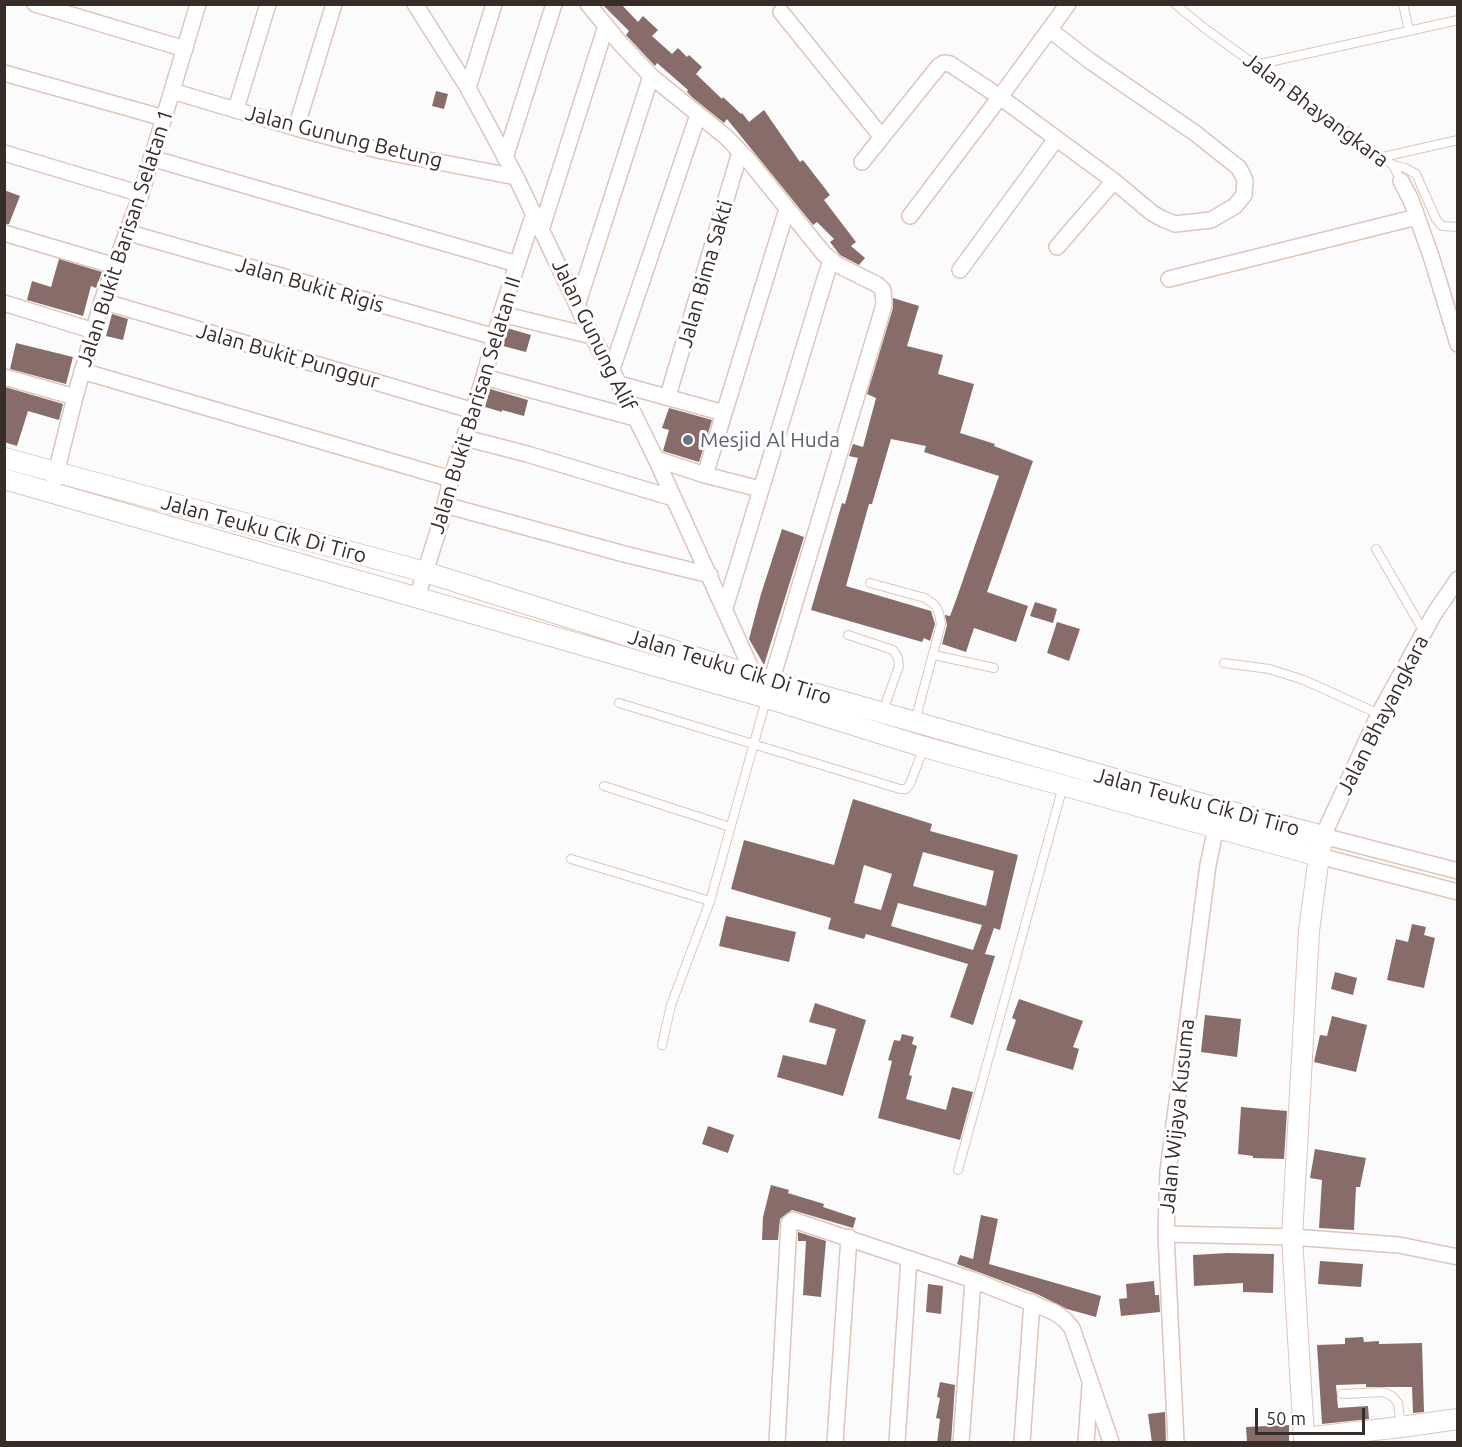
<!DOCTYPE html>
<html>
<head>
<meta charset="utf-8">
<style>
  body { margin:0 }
  #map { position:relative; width:1462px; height:1447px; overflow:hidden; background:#fbfbfb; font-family:Ubuntu,sans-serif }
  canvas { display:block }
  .frame { position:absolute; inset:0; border:6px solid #362c28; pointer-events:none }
  .scale { position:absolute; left:1255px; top:1408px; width:110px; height:27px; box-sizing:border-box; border:3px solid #362c28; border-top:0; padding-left:8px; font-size:18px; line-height:21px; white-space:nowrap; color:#362c28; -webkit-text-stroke:4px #fff; paint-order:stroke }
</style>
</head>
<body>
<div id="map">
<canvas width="1462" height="1447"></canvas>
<div class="frame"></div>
<div class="scale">50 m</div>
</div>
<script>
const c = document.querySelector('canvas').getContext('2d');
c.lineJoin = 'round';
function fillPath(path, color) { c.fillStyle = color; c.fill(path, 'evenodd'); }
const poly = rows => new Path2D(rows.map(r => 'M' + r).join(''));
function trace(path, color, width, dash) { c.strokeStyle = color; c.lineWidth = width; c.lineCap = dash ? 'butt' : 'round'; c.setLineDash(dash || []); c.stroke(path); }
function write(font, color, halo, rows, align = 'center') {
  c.font = font + ' Ubuntu,sans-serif'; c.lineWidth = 6; c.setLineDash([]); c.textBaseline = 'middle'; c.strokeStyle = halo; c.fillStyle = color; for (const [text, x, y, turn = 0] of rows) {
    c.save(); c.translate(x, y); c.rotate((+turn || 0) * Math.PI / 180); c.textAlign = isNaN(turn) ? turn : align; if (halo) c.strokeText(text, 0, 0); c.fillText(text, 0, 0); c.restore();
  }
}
fillPath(poly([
  [602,4,621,4,638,22,643,16,658,30,652,36,672,54,678,48,687,57,689,55,702,67,696,74,722,99,723,97,741,114,742,113,749,122,764,110,800,162,803,160,830,195,824,200,856,242,851,246,865,258,859,265,840,255,830,242,834,239,817,222,813,225,727,119,724,123,693,98,687,92,688,90,657,63,655,66,626,35,629,31],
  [436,91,448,94,444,109,432,106],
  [4,190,20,196,9,224,4,224],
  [59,259,102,272,96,288,91,286,83,316,27,300,32,281,51,287],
  [893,298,919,306,907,346,943,355,938,374,974,384,960,433,995,444,994,446,1033,461,987,592,1028,606,1016,642,974,628,966,652,942,644,947,625,945,615,950,616,956,600,999,476,924,452,926,446,891,439,872,504,869,504,846,586,931,611,935,624,930,641,924,638,922,642,811,610,842,503,845,504,858,458,849,456,853,444,863,447,876,398,867,394,893,308],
  [112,314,128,319,123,340,106,336],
  [507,328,531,335,526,352,503,346],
  [16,343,73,357,66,384,10,369],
  [5,387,63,404,59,420,28,411,17,446,4,442],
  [490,389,528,400,524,416,502,410,502,412,485,407],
  [669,408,712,420,699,462,663,451,669,430,662,428],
  [782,529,804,537,764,665,749,639,761,594],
  [1035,602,1057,609,1053,623,1030,616],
  [1057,622,1080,629,1069,661,1047,653],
  [853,799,932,824,930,831,1018,855,1000,930,994,928,985,954,995,956,973,1025,950,1017,968,964,866,934,864,939,828,929,831,918,731,889,744,840,834,865],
  [923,852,994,871,986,906,913,886],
  [864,865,892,874,881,910,854,903],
  [898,903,982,925,973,950,891,926],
  [726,916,796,932,789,962,719,946],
  [1412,924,1426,927,1424,935,1435,938,1424,988,1387,980,1396,939,1408,942],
  [1335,972,1357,978,1353,995,1331,989],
  [1019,999,1083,1021,1073,1047,1079,1049,1073,1070,1006,1050,1016,1020,1012,1018],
  [815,1003,866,1020,843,1096,777,1077,783,1055,826,1065,836,1029,809,1022],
  [1205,1015,1241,1019,1237,1057,1201,1052],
  [1332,1016,1367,1025,1356,1072,1314,1062,1320,1035,1327,1036],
  [902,1034,914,1037,912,1044,917,1046,909,1075,912,1076,906,1099,946,1110,952,1087,973,1092,960,1140,878,1118,892,1061,888,1060,894,1040,900,1041],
  [1241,1107,1287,1111,1284,1159,1253,1158,1253,1156,1238,1154],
  [708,1126,734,1135,728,1153,702,1144],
  [1315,1149,1366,1158,1360,1187,1356,1187,1354,1230,1319,1228,1322,1180,1310,1178],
  [771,1185,789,1190,788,1193,824,1204,823,1207,856,1218,853,1228,792,1210,780,1219,778,1240,762,1240,763,1217],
  [981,1215,998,1219,989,1264,1101,1296,1096,1317,1067,1309,1037,1294,957,1264,960,1255,973,1259],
  [798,1232,826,1241,821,1297,803,1295,806,1241,798,1241],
  [1228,1253,1274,1254,1273,1293,1243,1292,1243,1283,1194,1286,1193,1255],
  [1320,1261,1363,1264,1361,1287,1318,1284],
  [1154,1281,1155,1295,1159,1295,1160,1312,1121,1316,1119,1299,1127,1298,1126,1284],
  [928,1284,943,1286,941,1314,926,1312],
  [1363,1337,1364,1342,1379,1341,1379,1344,1422,1343,1424,1412,1413,1413,1412,1387,1366,1387,1366,1384,1336,1385,1338,1408,1368,1406,1369,1419,1322,1424,1317,1345,1345,1344,1345,1338],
  [940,1382,955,1385,951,1443,937,1443,940,1419,936,1418,940,1398,937,1397],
  [1165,1412,1166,1443,1152,1443,1148,1414],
  [1289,1425,1289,1443,1247,1443,1246,1427]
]), '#876c69');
const lane = poly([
  [1175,4,1203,27,1393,165,1401,181],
  [1403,4,1409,30],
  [1256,65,1458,20],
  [1383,157,1458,140],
  [1393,165,1405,168,1416,174,1436,219,1442,226,1458,227],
  [1376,549,1424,632],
  [870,583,925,598,935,605,939,613,941,624,915,721],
  [848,635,893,650,898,658,899,666,883,711],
  [934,655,994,668],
  [1224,663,1269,669,1304,680,1379,714],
  [619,703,900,789,906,789,910,784,924,747],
  [604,786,730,827],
  [571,859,710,901],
  [662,1045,671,1005,710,901,766,700],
  [958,1170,1063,786],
  [1342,1394,1383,1392,1392,1396,1398,1403,1401,1426]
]);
const street = poly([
  [35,4,185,49],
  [415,4,468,88,516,177,592,336,619,384,656,459,754,675],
  [588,4,620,43,651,76,726,137,749,161,824,254,836,264,878,285,883,290,884,305,768,692],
  [781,12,881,136],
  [1050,30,1090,61,1195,133,1239,168,1245,180,1244,195,1235,206,1211,220,1175,224,1163,219,1152,213,1114,181,1000,97,1068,4],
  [4,73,164,118],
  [468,88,494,4],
  [172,91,296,128,382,151,516,177],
  [236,109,268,4],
  [296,128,334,4],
  [4,153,141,194],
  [151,158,517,264],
  [505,158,554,4],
  [862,162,939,66,944,63,950,64,1000,97,910,216],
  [1401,181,1411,200,1431,256,1458,344],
  [542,227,606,26],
  [126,232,495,337],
  [4,233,115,266],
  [1057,247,1114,181],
  [960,270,1056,139],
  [1169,279,1417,217],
  [102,301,474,411],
  [4,303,94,331],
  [577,306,651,76],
  [501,314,592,336],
  [82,371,451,479],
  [611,372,698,115],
  [4,377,75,397],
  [484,377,635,418],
  [619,384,724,413],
  [668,396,740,152],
  [465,438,527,454,673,498],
  [656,459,705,475,760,489],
  [705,475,787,209],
  [54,481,75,397,102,301,141,194,198,4],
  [445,505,624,554,710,575],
  [1458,579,1434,614,1379,714,1323,836,1458,871],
  [417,597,441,522,451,479,484,377,501,314,534,213],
  [725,608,831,259],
  [1319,856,1458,892],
  [1166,1234,1292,1237,1399,1245,1458,1257],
  [777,1442,789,1223,793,1220,973,1280,1054,1312,1064,1319,1072,1328,1111,1442],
  [835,1442,849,1237],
  [897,1442,909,1259],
  [961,1442,973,1280],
  [1022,1442,1032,1302],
  [1086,1442,1090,1386],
  [1176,1442,1166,1234,1168,1171,1208,865,1216,827]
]);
const secondary = poly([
  [4,458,425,572,771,681,1221,809,1323,836,1319,856,1309,931,1292,1237,1304,1438,1401,1427,1458,1419],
  [4,479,767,698,924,747,1319,856]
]);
trace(lane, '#dfc5b9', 10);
trace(street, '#dfc5b9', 18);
trace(secondary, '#dfc5b9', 22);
trace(lane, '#fff', 8);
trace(street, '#fff', 15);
trace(secondary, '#fff', 20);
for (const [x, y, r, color] of [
  [688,440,6,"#6b7280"]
]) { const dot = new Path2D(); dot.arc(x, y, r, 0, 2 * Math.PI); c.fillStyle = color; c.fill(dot); trace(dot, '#fff', 2); }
write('21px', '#362c28', '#fff', [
  ["Jalan Bhayangkara",1316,110,37],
  ["Jalan Gunung Betung",344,137,14],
  ["Jalan Bukit Barisan Selatan 1",125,238,-72],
  ["Jalan Bima Sakti",705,274,-74],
  ["Jalan Bukit Rigis",310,285,16],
  ["Jalan Gunung Alif",594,335,64],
  ["Jalan Bukit Punggur",288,356,16],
  ["Jalan Bukit Barisan Selatan II",475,405,-73],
  ["Jalan Teuku Cik Di Tiro",264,529,15],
  ["Jalan Teuku Cik Di Tiro",730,667,17],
  ["Jalan Bhayangkara",1383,715,-63],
  ["Jalan Teuku Cik Di Tiro",1197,802,15],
  ["Jalan Wijaya Kusuma",1177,1116,-84]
]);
write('21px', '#5b616d', '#fff', [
  ["Mesjid Al Huda",700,440]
], 'left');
</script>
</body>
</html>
